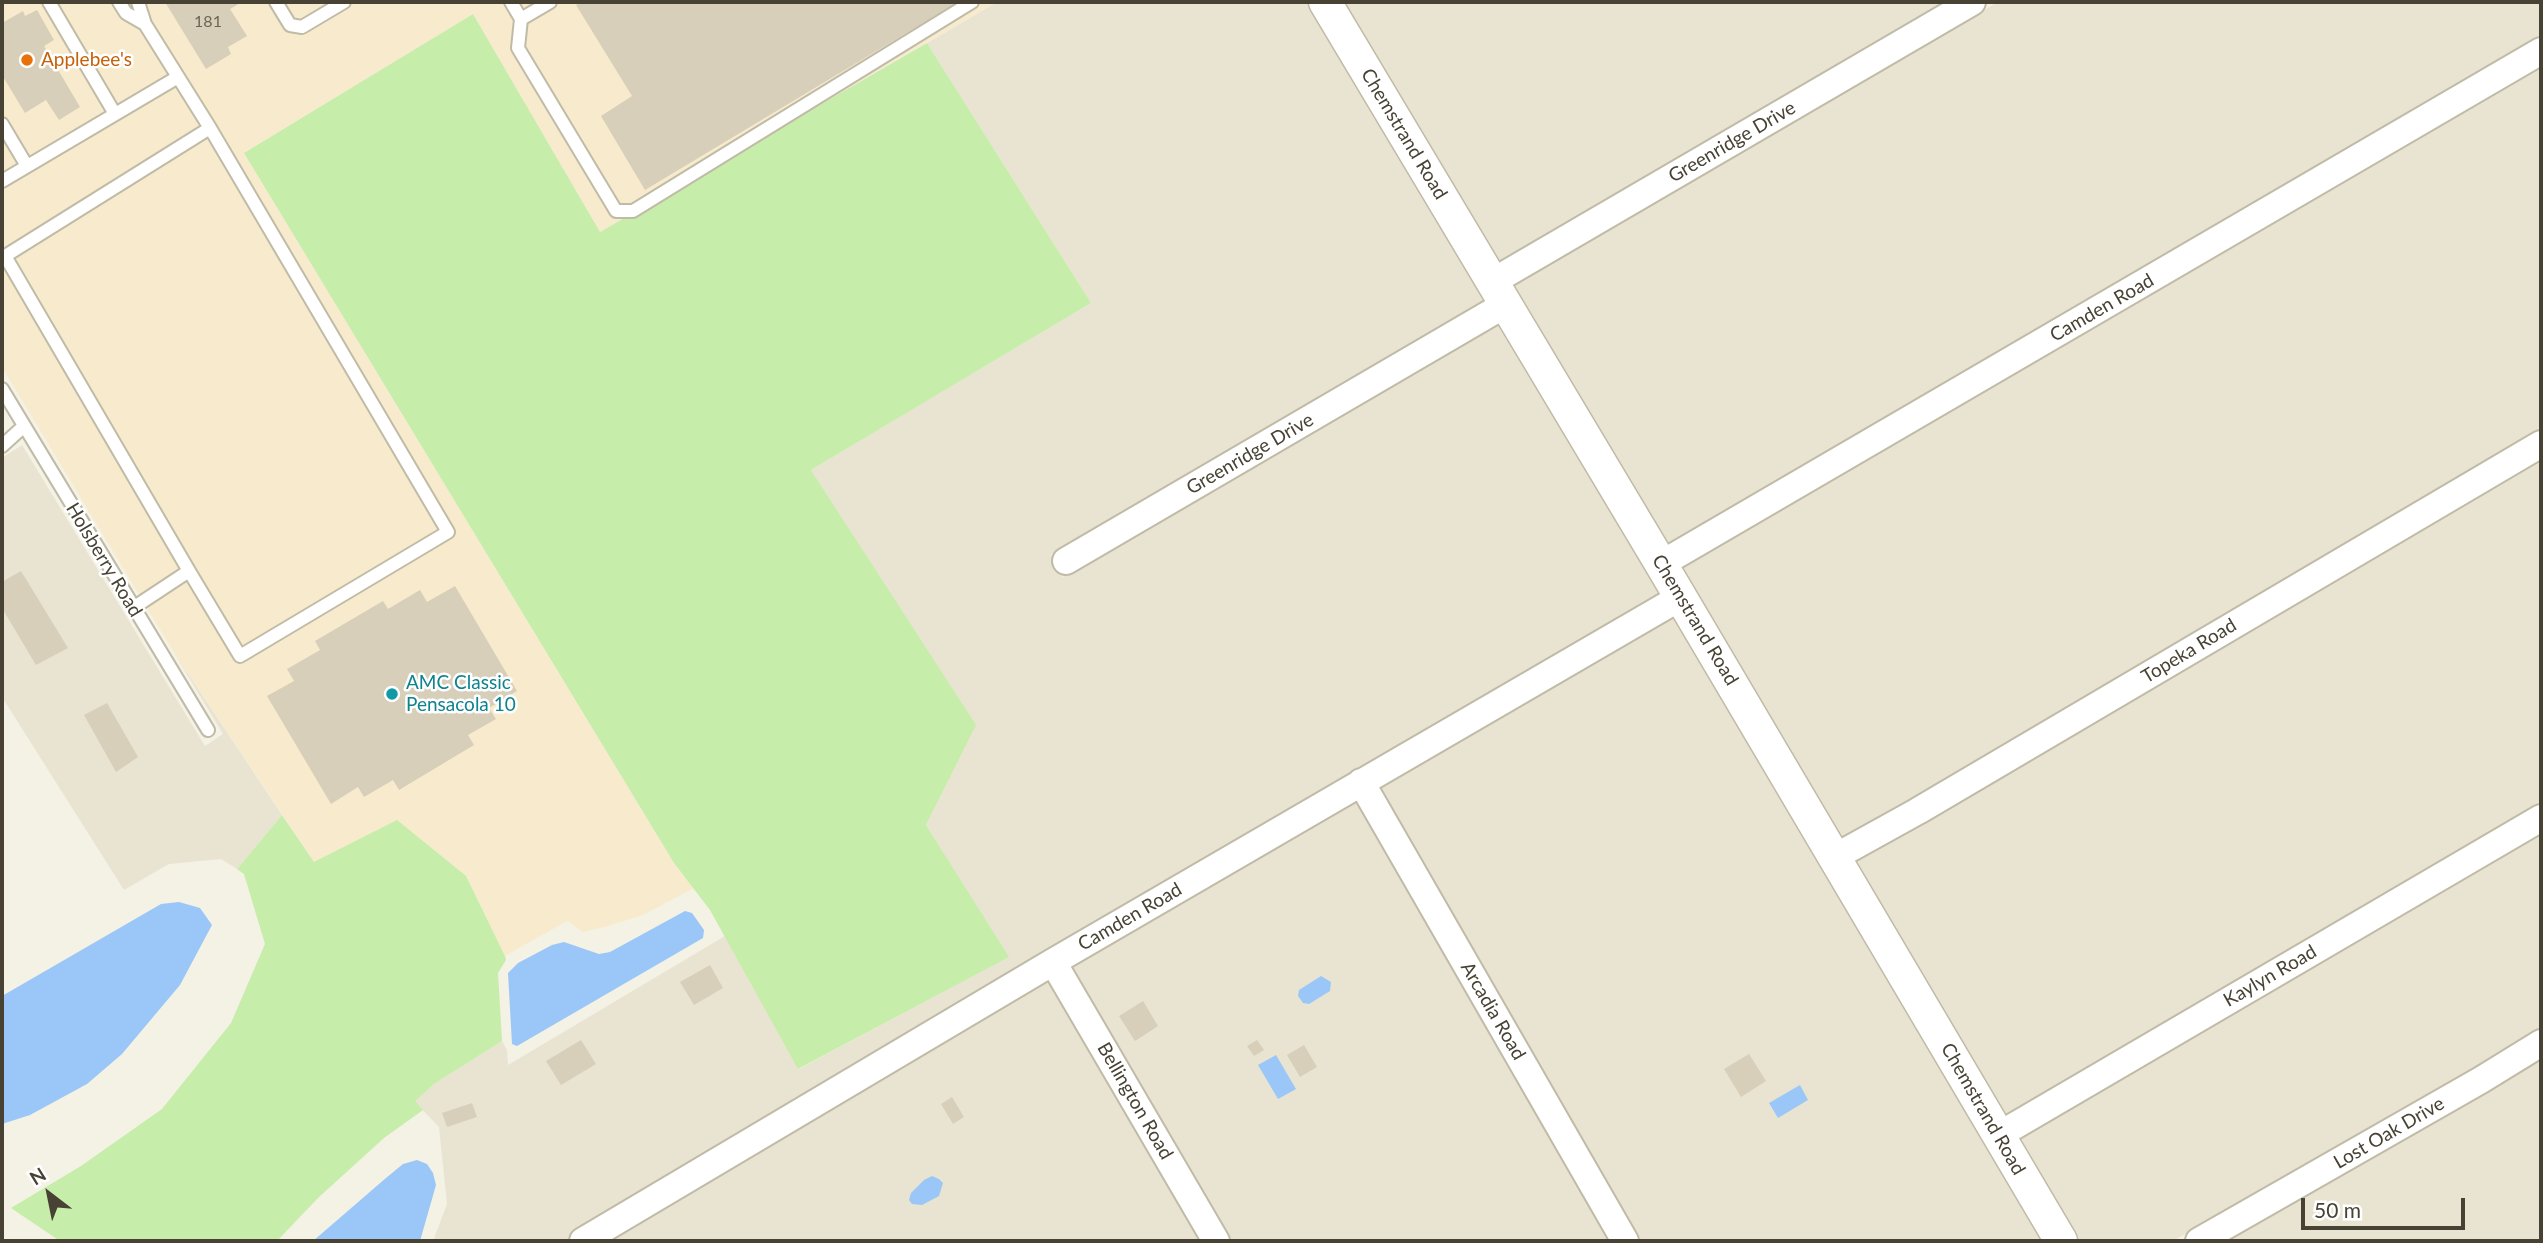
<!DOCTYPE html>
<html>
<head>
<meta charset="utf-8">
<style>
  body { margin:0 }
  #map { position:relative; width:2543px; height:1243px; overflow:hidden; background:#f4f1e5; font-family:Lato,sans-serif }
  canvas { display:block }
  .frame { position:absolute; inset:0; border:4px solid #474234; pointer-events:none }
  .north { position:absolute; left:14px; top:1159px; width:70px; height:70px; -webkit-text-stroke:5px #fff; paint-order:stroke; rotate:328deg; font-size:19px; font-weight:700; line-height:28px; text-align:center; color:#474234 }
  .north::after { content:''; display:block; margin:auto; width:24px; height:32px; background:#474234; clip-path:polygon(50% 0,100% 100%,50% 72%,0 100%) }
  .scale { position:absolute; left:2301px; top:1198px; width:164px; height:32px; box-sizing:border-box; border:4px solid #474234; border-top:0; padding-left:9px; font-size:21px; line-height:24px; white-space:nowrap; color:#474234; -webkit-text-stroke:5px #fff; paint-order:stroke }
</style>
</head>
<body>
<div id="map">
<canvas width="2543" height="1243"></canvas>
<div class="frame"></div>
<div class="north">N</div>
<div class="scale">50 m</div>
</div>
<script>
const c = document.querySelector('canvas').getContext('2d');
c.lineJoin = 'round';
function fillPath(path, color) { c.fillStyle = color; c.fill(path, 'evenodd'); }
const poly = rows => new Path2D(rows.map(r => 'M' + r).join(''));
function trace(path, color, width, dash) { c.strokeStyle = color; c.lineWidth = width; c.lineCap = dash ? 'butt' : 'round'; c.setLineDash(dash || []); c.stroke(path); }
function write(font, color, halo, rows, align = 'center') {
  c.font = font + ' Lato,sans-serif'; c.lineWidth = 5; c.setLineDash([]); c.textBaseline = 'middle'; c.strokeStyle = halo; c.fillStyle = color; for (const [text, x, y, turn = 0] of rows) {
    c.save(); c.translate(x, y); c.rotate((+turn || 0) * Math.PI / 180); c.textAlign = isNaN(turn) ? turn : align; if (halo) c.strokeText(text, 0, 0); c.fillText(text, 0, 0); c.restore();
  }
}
fillPath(poly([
  [997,2,1313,2,1490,299,1051,555,1063,577,1503,321,1665,592,1345,776,584,1224,565,1241,433,1241,447,1204,439,1127,414,1101,434,1084,502,1041,507,1050,508,1065,725,936,799,1069,1008,957,926,825,975,725,811,470,1091,303,927,43],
  [1338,2,1947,2,1496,265],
  [1998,2,2541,2,2541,35,1664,547,1509,287],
  [2541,65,2541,429,1912,800,1838,841,1677,569],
  [22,445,205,746,223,734,173,651,282,815,237,869,221,859,169,864,124,890,2,697,2,458],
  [2541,459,2541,803,2002,1118,1851,863],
  [1678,614,2048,1241,1638,1241,1376,787],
  [1357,798,1612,1241,1229,1241,1070,967],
  [2541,832,2541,1028,2475,1069,2173,1241,2074,1241,2015,1140],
  [1050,978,1203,1241,605,1241],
  [2541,1058,2541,1241,2224,1241]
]), '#e9e4d2');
fillPath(poly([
  [2,2,997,2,600,232,473,14,244,153,674,863,694,888,643,915,608,926,583,932,567,921,505,956,466,876,314,862,173,651,2,367]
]), '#f8ebcd');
fillPath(poly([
  [473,14,600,232,927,43,1091,303,811,470,976,725,926,825,1009,957,798,1069,710,910,674,863,244,153],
  [282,815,314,862,397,820,466,876,505,956,506,960,498,973,502,1041,434,1084,415,1101,423,1110,384,1138,318,1198,277,1241,60,1241,11,1208,81,1166,162,1109,231,1023,265,944,244,874,237,869]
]), '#c6eda9');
fillPath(poly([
  [179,902,200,908,212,925,180,985,122,1054,87,1084,30,1115,2,1124,2,996,161,904],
  [685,911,692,913,704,930,703,938,517,1046,512,1044,508,973,518,963,552,945,564,942,599,954,610,952],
  [1321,976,1331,982,1330,991,1309,1004,1303,1003,1298,996,1299,990],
  [1276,1055,1296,1089,1278,1099,1258,1065],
  [1800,1085,1808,1100,1778,1118,1769,1103],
  [417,1160,427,1164,433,1173,436,1185,420,1241,313,1241,386,1178,403,1164],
  [932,1176,939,1179,943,1183,939,1196,922,1205,912,1204,909,1200,911,1193,924,1180]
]), '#9ac7f7');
fillPath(poly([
  [165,2,242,2,230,9,247,36,228,47,231,54,206,69],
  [581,2,958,2,645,190,601,116,632,96,576,5],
  [37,10,54,40,44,46,80,107,59,120,46,100,25,113,2,75,2,23,23,11,25,16],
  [21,571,68,648,36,665,2,608,2,582],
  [455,586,517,691,489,708,496,719,468,735,474,745,399,790,393,780,364,797,358,787,331,804,267,696,294,681,287,669,320,650,315,641,383,601,388,609,420,590,427,602],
  [107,703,138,757,116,772,84,715],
  [710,965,723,988,694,1005,680,982],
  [1143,1001,1158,1026,1135,1041,1119,1016],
  [581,1040,596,1064,561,1085,546,1061],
  [1257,1040,1264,1050,1254,1056,1247,1046],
  [1304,1045,1317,1067,1300,1077,1287,1055],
  [1749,1054,1766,1081,1741,1097,1724,1069],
  [952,1097,964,1117,953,1124,941,1104],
  [472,1103,477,1117,447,1127,442,1113]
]), '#d7cfb9');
const service = poly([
  [49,2,115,114],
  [119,2,126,13,145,24],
  [138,2,145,24,210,128],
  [276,2,290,25,302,27,344,2],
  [511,2,521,19,550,2],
  [521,19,518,48,616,211,633,211,972,2],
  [2,124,27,166],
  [2,181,178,77],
  [5,256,189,571],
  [2,258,210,128,448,532,240,656,189,571,133,608],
  [2,389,208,730],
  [2,446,24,426]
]);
const minor = poly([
  [1492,282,1972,2],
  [1066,561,1506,304],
  [1661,564,2541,51],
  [1361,782,1625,1241],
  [1835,857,1918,811,2541,444],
  [1053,962,1216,1241],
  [1999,1135,2541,818],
  [583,1241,1053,962,1681,597],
  [2199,1241,2481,1080,2541,1043]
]);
const tertiary = poly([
  [1325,2,1661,564,2061,1241]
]);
trace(service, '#c0bba6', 16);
trace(minor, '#c0bba6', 30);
trace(tertiary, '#c0bba6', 35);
trace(service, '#fff', 12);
trace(minor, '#fff', 26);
trace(tertiary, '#fff', 32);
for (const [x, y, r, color] of [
  [27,60,7,"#e8710a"],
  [392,694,7,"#0f9aa8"]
]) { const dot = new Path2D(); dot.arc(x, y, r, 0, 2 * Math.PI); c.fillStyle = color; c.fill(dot); trace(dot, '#fff', 2.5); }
write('16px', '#6b6555', null, [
  ["181",208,22]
]);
write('19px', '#c56008', '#fff', [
  ["Applebee's",41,60]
], 'left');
write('19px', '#474234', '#fff', [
  ["Chemstrand Road",1404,134,59],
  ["Greenridge Drive",1732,142,-30],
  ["Camden Road",2102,308,-30],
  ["Greenridge Drive",1250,454,-30],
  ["Holsberry Road",104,560,59],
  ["Chemstrand Road",1695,620,59],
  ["Topeka Road",2189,651,-31],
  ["Camden Road",1130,917,-30],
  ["Kaylyn Road",2270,976,-30],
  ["Arcadia Road",1493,1011,60],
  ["Bellington Road",1135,1101,60],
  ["Chemstrand Road",1983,1109,60],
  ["Lost Oak Drive",2389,1133,-30]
]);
write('19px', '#0d838f', '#fff', [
  ["AMC Classic",406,683],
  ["Pensacola 10",406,705]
], 'left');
</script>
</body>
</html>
